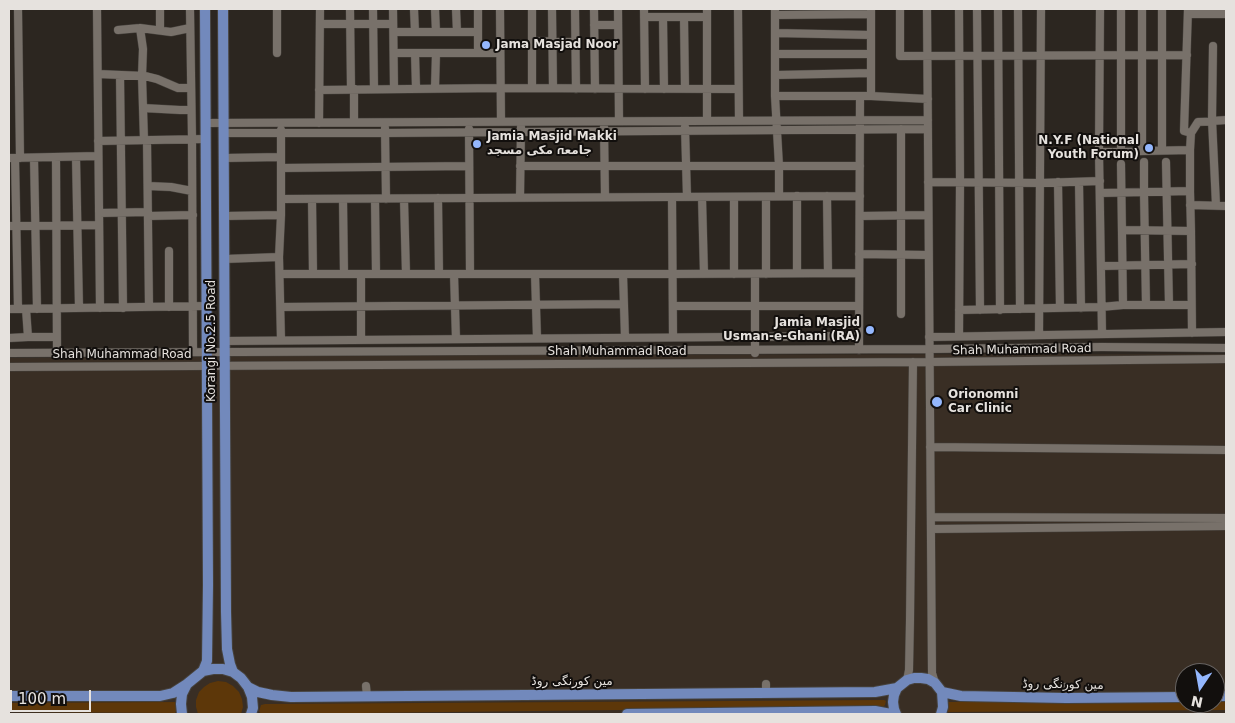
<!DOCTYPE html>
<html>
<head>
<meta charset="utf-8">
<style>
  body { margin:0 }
  #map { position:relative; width:1235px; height:723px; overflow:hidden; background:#2c2620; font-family:"DejaVu Sans",sans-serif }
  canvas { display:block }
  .frame { position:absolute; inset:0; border:10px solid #e6e2de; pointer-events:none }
  .north { position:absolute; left:1175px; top:663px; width:50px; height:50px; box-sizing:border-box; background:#120f0d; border:1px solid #676361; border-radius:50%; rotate:192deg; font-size:14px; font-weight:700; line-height:20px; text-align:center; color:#e6e2de }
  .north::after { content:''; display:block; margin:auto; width:18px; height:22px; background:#94b7fd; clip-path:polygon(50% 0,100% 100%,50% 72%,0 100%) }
  .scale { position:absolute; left:10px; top:690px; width:81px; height:22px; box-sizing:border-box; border:2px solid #e6e2de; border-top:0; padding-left:6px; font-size:15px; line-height:18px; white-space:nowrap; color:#e6e2de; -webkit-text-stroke:4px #120f0d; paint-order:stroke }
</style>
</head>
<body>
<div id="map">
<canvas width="1235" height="723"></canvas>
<div class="frame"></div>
<div class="north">N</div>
<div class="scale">100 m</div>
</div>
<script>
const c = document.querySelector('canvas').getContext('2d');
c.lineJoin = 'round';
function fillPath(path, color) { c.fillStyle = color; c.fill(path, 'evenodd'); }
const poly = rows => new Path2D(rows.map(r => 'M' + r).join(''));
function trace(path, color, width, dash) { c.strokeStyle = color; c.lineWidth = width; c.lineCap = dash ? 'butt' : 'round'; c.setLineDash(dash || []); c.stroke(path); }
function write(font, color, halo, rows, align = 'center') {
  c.font = font + ' "DejaVu Sans",Cairo,sans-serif'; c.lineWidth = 4; c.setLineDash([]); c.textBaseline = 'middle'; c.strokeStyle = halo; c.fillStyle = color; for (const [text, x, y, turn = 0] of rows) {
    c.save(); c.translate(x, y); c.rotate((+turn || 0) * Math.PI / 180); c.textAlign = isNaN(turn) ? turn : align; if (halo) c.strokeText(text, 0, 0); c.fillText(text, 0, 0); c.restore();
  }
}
fillPath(poly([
  [1226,354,1226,714,9,714,9,358,348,355],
  [1185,673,1215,673,1215,703,1185,703]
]), '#392e24');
fillPath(poly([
  [218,681,226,682,233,686,239,692,242,699,243,707,241,714,198,714,196,707,196,700,199,692,204,687,210,683],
  [1215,699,1226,699,1226,710,948,712,947,711,946,703,948,702,1076,702,1185,700,1185,703,1215,703],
  [884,700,886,701,885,705,883,707,274,714,261,714,259,711,261,705,265,704],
  [177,702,177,709,175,713,9,712,9,703]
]), '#5d3709');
const minor = poly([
  [18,9,20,158],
  [97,9,100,308],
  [190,9,192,139,193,352],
  [277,9,277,53],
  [350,9,351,89],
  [373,9,374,89],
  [393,9,394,88],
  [414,9,415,32],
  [435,9,436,32],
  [456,9,457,32],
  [500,9,501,122],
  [532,9,532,88],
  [552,9,553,88],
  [575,9,576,89],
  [594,9,595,89],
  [618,9,619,121],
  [644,9,645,89],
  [707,9,707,121],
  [738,9,739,121],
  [775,9,775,96,779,166,779,196],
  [900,9,900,56,1187,55],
  [927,9,932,673,935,683],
  [959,9,960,182,959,336],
  [977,9,980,310],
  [998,9,1000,310],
  [1018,9,1020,309],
  [1100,9,1099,152,1102,334],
  [1142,9,1142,151],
  [1162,9,1162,150],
  [1188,9,1184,131,1191,133],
  [1188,14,1226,14],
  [775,15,871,14],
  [644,17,707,17],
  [663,17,664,89],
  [684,17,685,89],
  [320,24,393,24],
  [594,25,618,25],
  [140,28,143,49,142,76,144,140],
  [118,30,140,28,171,32,190,28],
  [160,30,160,9],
  [394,32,478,32],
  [775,33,871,35],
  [532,41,575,42],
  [1213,46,1212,120,1216,205],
  [394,53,478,53,478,9],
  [415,53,416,88],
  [478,53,500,53],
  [775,54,870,54],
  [98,74,145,76,157,79,178,88,191,88],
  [120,75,123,308],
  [776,75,871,73],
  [435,88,436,53],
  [354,89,354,122],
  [319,90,500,88,738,89],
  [775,96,871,96,871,9],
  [871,96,928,99],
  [143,108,180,110,191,110],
  [206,123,928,120],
  [319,123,320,9],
  [604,127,605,197],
  [685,127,687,197],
  [385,128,386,199],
  [469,129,470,274],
  [224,133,385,133,928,129],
  [147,140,149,307],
  [98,141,206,139],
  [1121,151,1121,9],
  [1099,152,1190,150],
  [56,157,57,352],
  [76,157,79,308],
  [9,158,98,156],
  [15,158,18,309],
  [34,158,37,309],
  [224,158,281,157],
  [1144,162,1144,192,1146,305],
  [1166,162,1169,305],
  [1121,164,1123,305],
  [520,166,860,166],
  [281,168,469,166],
  [928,182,1040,183,1100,181],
  [1058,182,1060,308],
  [1079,182,1081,308],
  [148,186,171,187,192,191],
  [1100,193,1190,191],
  [797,196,797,273],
  [827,196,828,273],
  [672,197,673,337],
  [702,197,704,274],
  [438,198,439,274],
  [520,198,521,127],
  [281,199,860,196],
  [312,199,313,274],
  [343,199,344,274],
  [375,199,376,274],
  [404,199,406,274],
  [1190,205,1226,206],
  [99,213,148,212],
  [148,216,193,215],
  [224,216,281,215],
  [860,216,928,215],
  [9,226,99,225],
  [1122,230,1191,231],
  [859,254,928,255],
  [224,259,279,257],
  [1101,266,1192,264],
  [280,274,672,274,859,273],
  [454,274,456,339],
  [535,274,537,338],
  [623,274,625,338],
  [734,274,734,197],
  [755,274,755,353],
  [766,274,766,197],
  [673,306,859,306],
  [169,307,169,251],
  [281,307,624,304],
  [9,309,206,306],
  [26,309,28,337,56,337],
  [959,310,1101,307,1123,305,1191,305],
  [901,314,901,129],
  [1192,333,1191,231,1190,191,1190,150,1191,133,1198,122,1226,120],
  [1039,335,1041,9],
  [929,337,1226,332],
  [9,338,28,337],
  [281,340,279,257,281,215,281,130],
  [361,340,361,274],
  [225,341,859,336],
  [859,350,860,96],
  [9,353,929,349,1102,347,1226,348],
  [9,367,929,362,1226,359],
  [930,447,1226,450],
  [931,517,1226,518],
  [931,529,1226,526],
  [907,680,909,670,910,620,913,362],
  [766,684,766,693],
  [366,686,367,696],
  [1065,687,1066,698]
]);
const major = poly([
  [223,9,226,612,227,649,230,664,233,672],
  [203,671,207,661,208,585,205,9],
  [248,687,258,692,272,695,291,697,875,692,897,688],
  [942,692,961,696,1066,698,1185,697],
  [9,696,160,696,173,693,187,684],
  [1215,696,1226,696],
  [182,714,181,704,182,694,187,684,203,671,213,669,223,669,233,672,241,678,248,687,252,697,253,708,251,714],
  [627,714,875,711,891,714],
  [896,714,894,709,893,702,894,695,897,688,907,680,914,678,921,678,928,679,935,683,942,692,943,707,941,714]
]);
trace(minor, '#46423d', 9);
trace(major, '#46423d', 12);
trace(minor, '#78716a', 8);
trace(major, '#7289bc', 10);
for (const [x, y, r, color] of [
  [486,45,5,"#94b7fd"],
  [477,144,5,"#94b7fd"],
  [1149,148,5,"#94b7fd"],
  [870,330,5,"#94b7fd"],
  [937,402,6,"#94b7fd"]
]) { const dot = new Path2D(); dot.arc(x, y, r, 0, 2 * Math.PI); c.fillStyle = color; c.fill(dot); trace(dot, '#120f0d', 2); }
write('bold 12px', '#e6e2de', '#120f0d', [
  ["Jama Masjad Noor",496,45],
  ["Jamia Masjid Makki",487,137],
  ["جامعہ مکی مسجد",487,151],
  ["N.Y.F (National",1139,141,"right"],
  ["Youth Forum)",1139,155,"right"],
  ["Jamia Masjid",860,323,"right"],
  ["Usman-e-Ghani (RA)",860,337,"right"],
  ["Orionomni",948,395],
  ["Car Clinic",948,409]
], 'left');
write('12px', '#e6e2de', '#120f0d', [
  ["Korangi No.2.5 Road",212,341,-90],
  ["Shah Muhammad Road",1022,350,-1],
  ["Shah Muhammad Road",617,352],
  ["Shah Muhammad Road",122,355],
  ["مین کورنگی روڈ",572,682],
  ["مین کورنگی روڈ",1063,685,1]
]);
</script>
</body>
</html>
